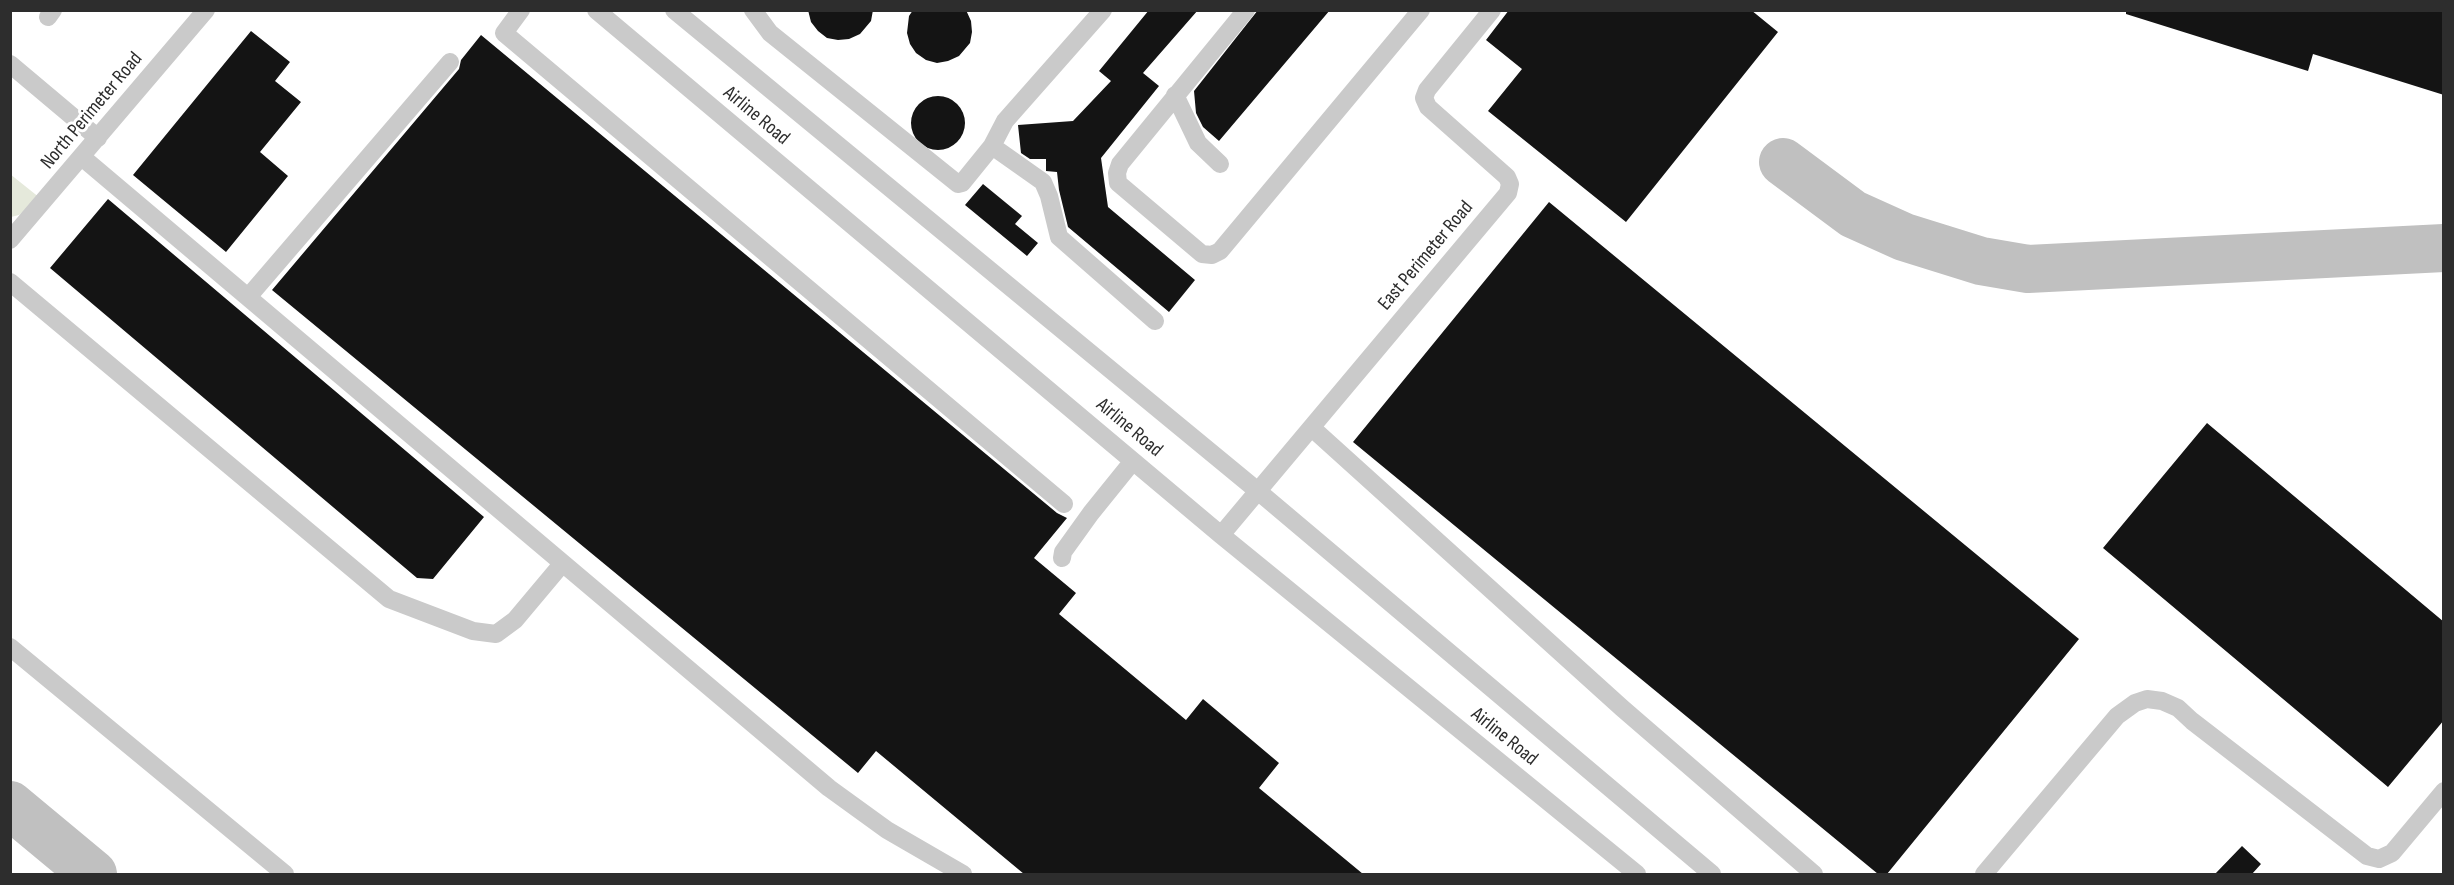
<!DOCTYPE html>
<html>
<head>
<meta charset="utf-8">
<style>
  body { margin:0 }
  #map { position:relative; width:2454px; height:885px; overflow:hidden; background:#fff; font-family:"Sofia Sans Condensed",sans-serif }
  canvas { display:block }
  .frame { position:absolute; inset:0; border:12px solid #2d2d2d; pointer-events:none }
</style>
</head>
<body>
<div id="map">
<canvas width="2454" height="885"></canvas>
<div class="frame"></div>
</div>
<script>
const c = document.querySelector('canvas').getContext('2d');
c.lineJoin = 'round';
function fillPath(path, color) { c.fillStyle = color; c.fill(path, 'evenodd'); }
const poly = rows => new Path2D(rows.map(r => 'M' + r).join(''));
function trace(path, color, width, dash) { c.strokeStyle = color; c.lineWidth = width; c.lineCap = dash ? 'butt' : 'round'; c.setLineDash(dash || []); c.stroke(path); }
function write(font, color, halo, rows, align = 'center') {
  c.font = font + ' "Sofia Sans Condensed",sans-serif'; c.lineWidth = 6; c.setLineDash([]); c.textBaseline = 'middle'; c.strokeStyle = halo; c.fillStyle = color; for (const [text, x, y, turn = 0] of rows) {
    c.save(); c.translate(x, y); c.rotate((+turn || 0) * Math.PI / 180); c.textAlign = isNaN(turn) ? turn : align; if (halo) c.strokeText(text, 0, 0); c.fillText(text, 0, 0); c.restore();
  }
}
fillPath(poly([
  [10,174,40,198,19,215,11,217]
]), '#e5e9db');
trace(poly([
  [1783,162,1853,214,1904,237,1981,261,2028,269,2444,248],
  [10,805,93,874]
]), '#c0c0c0', 48);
fillPath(poly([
  [808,10,873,10,871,21,860,34,849,39,838,40,827,38,818,31,811,22],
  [913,10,966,10,971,21,972,32,970,43,959,56,948,61,937,63,926,60,916,53,910,44,907,33,909,16],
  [1149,10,1198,10,1143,73,1159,86,1101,158,1108,207,1195,280,1169,312,1068,227,1059,190,1057,172,1046,171,1046,159,1030,159,1021,153,1018,125,1073,121,1111,81,1099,71],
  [1258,10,1330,10,1219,141,1203,127,1196,113,1194,91],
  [1509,10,1751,10,1778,32,1626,222,1488,111,1522,69,1486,40],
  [2126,10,2444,10,2444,95,2313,54,2308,71,2126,14],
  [251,31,290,62,275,81,301,102,260,152,288,176,226,252,133,175],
  [481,35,1057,513,1067,518,1034,558,1076,593,1059,614,1186,720,1203,699,1279,763,1259,788,1363,874,1024,874,876,751,858,773,272,290,459,69,461,60],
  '911 123a27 27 0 1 1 54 0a27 27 0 1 1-54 0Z',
  [983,184,1022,216,1015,224,1038,243,1027,256,965,205],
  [108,199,484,517,433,579,417,578,50,268],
  [1549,202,2079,639,1887,874,1878,874,1353,442],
  [2207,423,2444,622,2444,720,2388,787,2103,548],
  [2242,846,2261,864,2252,874,2215,874]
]), '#141414');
trace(poly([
  [521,10,504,33,1064,504],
  [596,10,1221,535,1637,874],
  [674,10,1259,492,1712,874],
  [753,10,770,33,958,184,962,183,992,146,1005,121,1103,10],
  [1246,10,1120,164,1117,173,1118,183,1202,254,1212,255,1220,251,1421,10],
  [48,17,53,10],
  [10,64,98,138],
  [1175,95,1198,143,1220,164],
  [992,146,1043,182,1049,196,1059,237,1155,321],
  [83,158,829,788,887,830,963,874],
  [10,240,206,10],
  [10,282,389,599,473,631,496,634,515,620,562,564],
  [249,296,450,62],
  [1312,428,1622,708,1814,874],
  [1221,535,1508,193,1510,184,1507,177,1428,107,1424,98,1427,90,1492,10],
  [1062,558,1063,552,1091,513,1133,461],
  [10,647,285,874],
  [1984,874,2117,716,2135,703,2147,699,2162,701,2178,708,2192,721,2367,856,2379,859,2392,853,2444,791]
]), '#cacaca', 18);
write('20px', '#2d2d2d', '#fff', [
  ["North Perimeter Road",92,111,-50],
  ["Airline Road",756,116,40],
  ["East Perimeter Road",1426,256,-50],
  ["Airline Road",1129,428,40],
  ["Airline Road",1504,737,39]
]);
</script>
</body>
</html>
